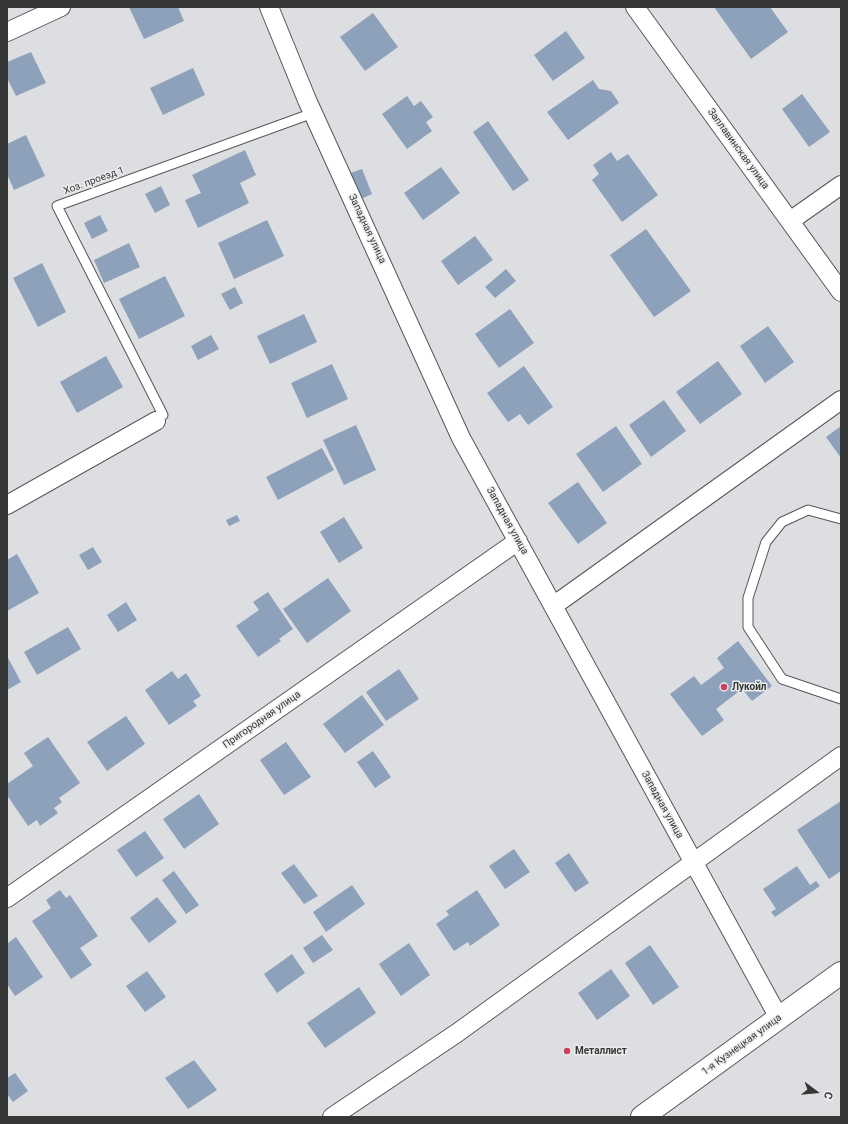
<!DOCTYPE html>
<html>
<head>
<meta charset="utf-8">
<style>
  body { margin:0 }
  #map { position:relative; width:848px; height:1124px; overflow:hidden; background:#dddee1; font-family:Roboto,sans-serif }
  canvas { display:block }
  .frame { position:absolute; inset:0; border:8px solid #363737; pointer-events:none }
  .north { position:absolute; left:796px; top:1072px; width:40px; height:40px; -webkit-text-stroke:3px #eaecee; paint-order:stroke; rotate:106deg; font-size:11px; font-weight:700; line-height:16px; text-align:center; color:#363737 }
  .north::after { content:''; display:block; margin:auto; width:14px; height:18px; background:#363737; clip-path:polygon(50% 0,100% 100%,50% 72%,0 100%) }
</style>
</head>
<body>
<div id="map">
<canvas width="848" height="1124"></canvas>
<div class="frame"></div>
<div class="north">С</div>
</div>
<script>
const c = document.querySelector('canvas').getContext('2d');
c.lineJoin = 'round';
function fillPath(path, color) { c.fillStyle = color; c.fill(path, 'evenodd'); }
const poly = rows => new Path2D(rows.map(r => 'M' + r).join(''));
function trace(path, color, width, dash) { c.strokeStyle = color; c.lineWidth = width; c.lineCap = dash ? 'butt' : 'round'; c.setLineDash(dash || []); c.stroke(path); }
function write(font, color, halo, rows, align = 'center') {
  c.font = font + ' Roboto,sans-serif'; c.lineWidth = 3; c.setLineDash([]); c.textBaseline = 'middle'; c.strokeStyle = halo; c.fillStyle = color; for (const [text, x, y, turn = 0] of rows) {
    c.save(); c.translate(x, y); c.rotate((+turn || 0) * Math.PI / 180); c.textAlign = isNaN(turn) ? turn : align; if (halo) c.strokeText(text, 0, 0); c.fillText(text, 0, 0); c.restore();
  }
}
fillPath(poly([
  [129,7,178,7,184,21,144,39],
  [714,7,770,7,788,32,751,59],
  [373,13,398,47,365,71,340,37],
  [566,31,585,58,553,81,534,55],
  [31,52,46,83,16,96,7,78,7,62],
  [193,68,205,95,163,115,150,88],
  [593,80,599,89,611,91,619,103,568,140,547,112],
  [802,94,830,132,809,147,782,109],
  [407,96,414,106,421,101,433,117,426,122,432,131,407,149,382,114],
  [488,121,529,180,513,191,473,132],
  [26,135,45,176,14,190,7,174,7,144],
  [245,150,256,175,240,183,249,203,198,228,185,200,201,193,192,175],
  [611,152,617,161,628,154,658,195,622,222,592,180,599,174,593,165],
  [441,167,460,193,423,220,404,193],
  [362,169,372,194,361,199,350,173],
  [161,186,170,205,155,213,145,194],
  [100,215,108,231,92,239,84,223],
  [267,220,284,256,234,279,218,243],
  [646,229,691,291,654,317,610,255],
  [475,236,493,260,458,285,441,261],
  [129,243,140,267,104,283,94,260],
  [42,263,66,312,38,327,13,278],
  [506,269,516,281,495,298,485,287],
  [165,276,185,316,139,339,119,299],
  [235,287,243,303,230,310,221,294],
  [510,309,534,343,499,368,475,334],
  [304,314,317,342,270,364,257,336],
  [768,326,794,362,765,383,740,346],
  [211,335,219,349,198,360,191,346],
  [106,356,123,387,77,413,60,382],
  [718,361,742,394,700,424,676,392],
  [332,364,348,399,307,418,291,383],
  [524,366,553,407,528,425,520,414,508,422,487,393],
  [664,400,686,431,651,457,629,425],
  [356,425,376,470,344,485,323,440],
  [616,426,642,464,603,492,576,454],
  [841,426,841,458,826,437],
  [322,448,334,470,278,500,266,477],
  [578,482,607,523,578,544,548,503],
  [237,515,240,521,229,526,226,520],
  [344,517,363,548,339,563,320,532],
  [93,547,102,562,88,570,79,555],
  [17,554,39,593,7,611,7,560],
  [328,578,351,611,307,643,283,609],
  [268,592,293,629,279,639,281,641,258,657,236,626,259,610,253,602],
  [126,602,137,620,118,632,107,615],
  [68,627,81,649,37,675,24,652],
  [738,641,772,686,752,701,742,689,716,709,724,720,702,736,670,694,694,676,701,685,724,668,717,658],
  [7,656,21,682,7,690],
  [399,669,419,699,386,721,366,692],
  [172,671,178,679,186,673,201,696,193,701,197,706,169,725,145,690],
  [362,695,384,725,345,753,323,724],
  [126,716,145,744,107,771,87,742],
  [48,737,80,783,59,798,62,802,54,808,58,813,40,826,37,820,28,826,7,795,7,784,33,766,24,753],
  [286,742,311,777,284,795,260,760],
  [373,751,391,777,375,788,357,762],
  [199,794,219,824,184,849,163,819],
  [841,801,841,871,829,879,797,830],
  [145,831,164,858,136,877,117,850],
  [514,849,530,872,505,889,489,866],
  [569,853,589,883,575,892,555,863],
  [294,864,318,896,304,904,281,873],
  [797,866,810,885,816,881,820,886,775,917,771,912,776,909,763,889],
  [174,871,199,905,186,914,162,880],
  [352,885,365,904,326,932,313,912],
  [60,890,66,898,70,895,98,936,80,948,92,965,71,979,32,921,51,908,46,900],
  [477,890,500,925,470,946,468,942,454,951,436,924,449,915,446,911],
  [157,897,177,922,149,943,130,918],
  [322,935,333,950,313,963,303,948],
  [16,937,43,977,15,996,7,984,7,944],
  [409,943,430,975,401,996,379,964],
  [650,945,679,987,653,1005,625,963],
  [292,954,305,973,277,993,264,974],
  [611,969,630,996,597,1020,578,993],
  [147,971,166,997,145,1012,126,986],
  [359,987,376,1013,325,1048,307,1023],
  [194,1060,217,1090,188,1109,165,1078],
  [15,1073,28,1091,13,1102,7,1094,7,1078]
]), '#8ea1ba');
const service = poly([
  [163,415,57,206,313,113],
  [841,519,808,510,782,522,766,542,748,598,748,627,782,679,841,699]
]);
const minor = poly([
  [269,7,307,100,461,438,779,1018],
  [635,7,841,292],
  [7,32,61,7],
  [790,221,841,185],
  [7,505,156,421],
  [553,606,841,400],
  [7,898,518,541],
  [332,1117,457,1033,841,756]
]);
const primary = poly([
  [642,1117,841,973]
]);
trace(service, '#555758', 11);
trace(minor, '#555758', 20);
trace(primary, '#555758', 24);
trace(service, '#fff', 9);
trace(minor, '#fff', 18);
trace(primary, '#fff', 22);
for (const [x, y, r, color] of [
  [724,687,4,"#d0405c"],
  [567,1051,4,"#d0405c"]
]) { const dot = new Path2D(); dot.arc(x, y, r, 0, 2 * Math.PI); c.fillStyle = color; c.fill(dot); trace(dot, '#eaecee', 1.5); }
write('10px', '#363737', '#eaecee', [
  ["Заплавинская улица",738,149,54],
  ["Хоз. проезд 1",94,181,-20],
  ["Западная улица",367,229,65],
  ["Западная улица",507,521,61],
  ["Пригородная улица",262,720,-35],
  ["Западная улица",662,805,61],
  ["1-я Кузнецкая улица",742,1045,-36]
]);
write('bold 10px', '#363737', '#eaecee', [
  ["Лукойл",732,687],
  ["Металлист",575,1051]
], 'left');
</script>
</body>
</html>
